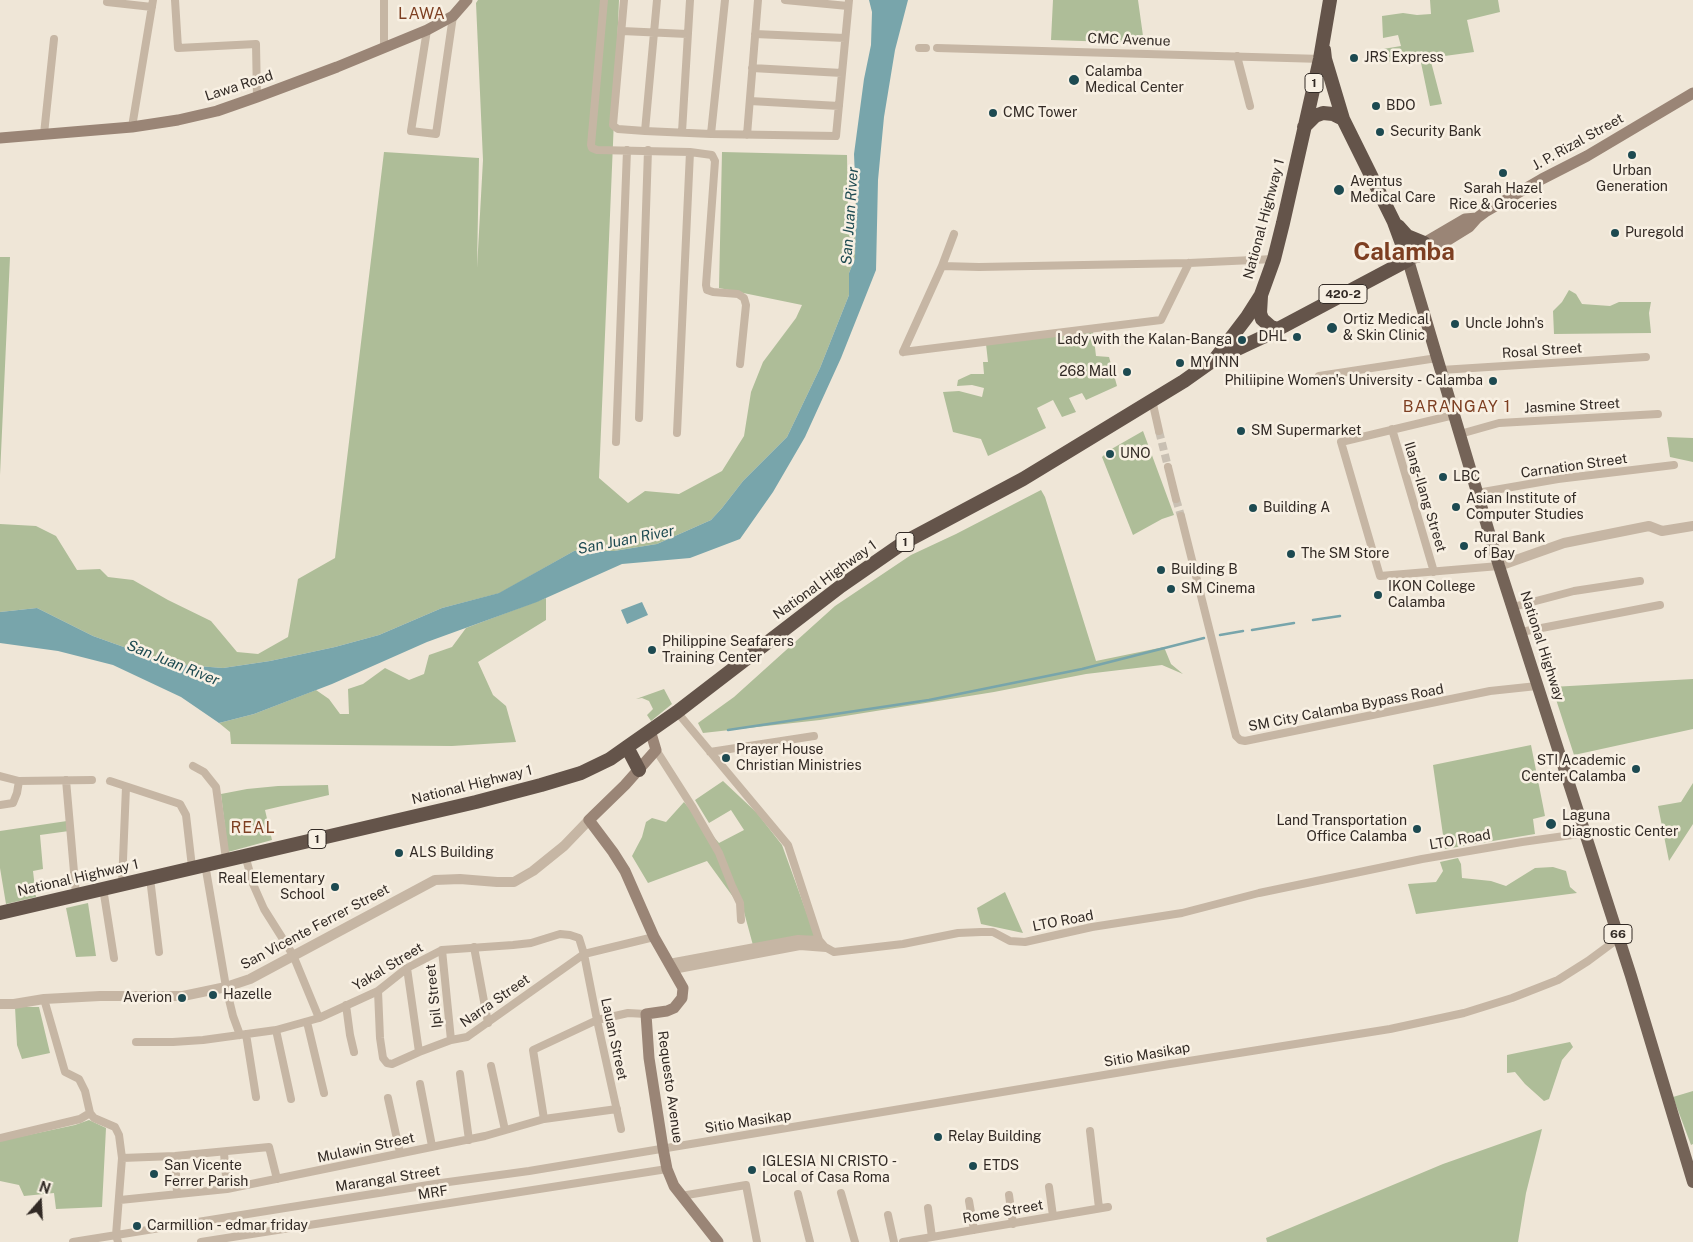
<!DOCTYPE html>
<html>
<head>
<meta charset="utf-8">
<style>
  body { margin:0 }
  #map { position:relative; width:1693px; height:1242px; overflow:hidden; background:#efe6d7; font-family:"Public Sans",sans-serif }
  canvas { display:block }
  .north { position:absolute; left:15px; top:1177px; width:50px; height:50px; -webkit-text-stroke:4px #f8f0e3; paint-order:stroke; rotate:19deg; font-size:14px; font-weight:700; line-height:20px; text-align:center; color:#322a25 }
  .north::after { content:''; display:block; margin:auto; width:18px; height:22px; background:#322a25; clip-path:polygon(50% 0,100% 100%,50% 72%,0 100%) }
</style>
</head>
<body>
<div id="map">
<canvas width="1693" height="1242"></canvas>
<div class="north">N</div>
</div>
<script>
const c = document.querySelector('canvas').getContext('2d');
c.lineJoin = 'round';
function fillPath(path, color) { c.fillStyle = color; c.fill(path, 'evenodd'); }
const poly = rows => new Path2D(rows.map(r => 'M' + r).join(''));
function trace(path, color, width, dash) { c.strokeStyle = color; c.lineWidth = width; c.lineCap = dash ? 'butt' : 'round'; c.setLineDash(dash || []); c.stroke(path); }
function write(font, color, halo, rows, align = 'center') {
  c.font = font + ' "Public Sans",sans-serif'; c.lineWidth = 5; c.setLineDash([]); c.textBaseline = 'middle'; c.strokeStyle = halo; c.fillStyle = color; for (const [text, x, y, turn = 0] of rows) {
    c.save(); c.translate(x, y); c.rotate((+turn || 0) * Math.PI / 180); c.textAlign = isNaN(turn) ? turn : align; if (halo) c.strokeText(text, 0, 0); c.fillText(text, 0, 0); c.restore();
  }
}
fillPath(poly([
  [478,0,619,0,599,478,628,503,645,491,679,494,722,471,744,436,751,392,763,362,796,318,802,305,719,288,722,152,847,155,848,212,856,203,855,258,849,273,849,295,820,368,787,437,743,481,722,508,711,520,657,544,614,551,574,551,500,593,442,608,379,635,335,647,270,661,223,668,171,664,93,636,37,608,0,612,0,524,36,526,56,536,77,570,100,569,108,577,133,580,168,600,211,621,237,652,258,654,288,637,298,579,335,558,384,152,479,158,477,268,483,160,476,3],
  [1053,0,1138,0,1144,43,1051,40],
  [1430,0,1498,0,1500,12,1467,20,1474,52,1430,58,1442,104,1430,106,1420,58,1384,62,1383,49,1401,46,1398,35,1383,38,1382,16,1403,13,1417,15,1431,14],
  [0,257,10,257,0,475],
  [1569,290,1576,294,1582,304,1610,306,1619,302,1651,302,1649,313,1651,333,1554,334,1553,311,1562,302],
  [1093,331,1096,356,1109,357,1117,386,1086,400,1082,393,1069,398,1076,412,1062,417,1053,400,1037,408,1046,428,988,456,981,439,953,432,943,392,959,391,982,397,984,388,972,385,957,386,958,380,971,374,984,374,983,362,988,362,986,344],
  [1143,431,1174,515,1162,519,1133,535,1102,457,1108,451],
  [1667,437,1693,438,1693,462,1670,457],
  [1041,490,1045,497,1096,661,1164,647,1171,664,1183,674,1162,665,1086,674,994,692,820,720,703,733,698,723,734,697,835,606,911,555,956,534],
  [546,598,546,620,478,662,493,695,506,706,516,742,452,746,231,744,230,732,219,723,254,714,316,690,329,699,340,714,349,714,348,689,363,684,385,668,409,680,424,674,429,655,452,647,466,628],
  [1693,679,1693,729,1574,755,1552,687],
  [664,689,672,704,651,721,647,715,653,709,649,701,642,698,636,699],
  [1531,745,1545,816,1533,819,1535,834,1445,849,1433,765],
  [723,781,757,813,782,845,819,947,754,949,744,912,707,861,648,883,632,856,642,837,646,822,652,818,666,822,684,802,719,843,744,830,731,810,709,823,695,800],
  [1693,783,1693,824,1669,861,1658,806,1681,802],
  [328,785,329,795,265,810,272,840,228,852,221,794,247,789,278,786],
  [67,821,69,831,40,835,43,869,33,871,36,897,6,904,0,868,0,831],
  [1458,858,1461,864,1462,878,1491,881,1506,886,1535,868,1553,867,1566,871,1570,887,1577,893,1416,914,1408,884,1436,882,1443,871,1440,862],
  [1005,892,1023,933,981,924,977,908],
  [88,903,96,956,76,957,66,908],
  [15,1007,39,1007,50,1053,22,1059,17,1045],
  [1570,1042,1573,1047,1562,1060,1549,1099,1544,1101,1525,1084,1515,1072,1507,1073,1507,1055],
  [1693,1091,1693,1144,1691,1145,1673,1097],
  [89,1120,106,1128,102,1207,56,1209,54,1193,24,1196,19,1185,0,1181,0,1141,75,1125],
  [1542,1129,1526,1193,1518,1242,1267,1242,1266,1238,1443,1164]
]), '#aebd98');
fillPath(poly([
  [869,0,908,0,895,50,884,117,878,180,876,270,841,358,805,437,773,492,740,539,690,558,622,564,537,602,427,642,332,684,254,714,219,723,181,697,113,665,58,651,0,643,0,612,37,608,93,636,171,664,223,668,270,661,335,647,379,635,442,608,499,593,574,551,614,551,657,544,711,520,722,508,743,481,787,437,820,368,849,295,849,273,855,258,856,203,854,154,864,79,871,45,872,12],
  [642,602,648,615,627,624,621,610]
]), '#78a5ab');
trace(poly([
  [1313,620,1340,616],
  [1252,630,1294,623],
  [1220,635,1243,631],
  [728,730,929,700,1082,669,1204,638]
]), '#78a5ab', 2.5);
trace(poly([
  [1159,431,1168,467],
  [1176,499,1181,516]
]), '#c9c0b3', 8, [8, 4]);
trace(poly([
  [175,0,178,48,256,44,257,97],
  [384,0,384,48],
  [604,0,591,145,592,148,597,150,690,152,712,155,715,161,706,285,707,290,713,292,738,294,744,298,746,305,740,364],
  [624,0,613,125,615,127,618,129,645,131,711,134,836,136,849,0],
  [785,0,848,6],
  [107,2,152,7],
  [427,30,411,131,436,134,453,16],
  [622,31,687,34],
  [755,34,845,38],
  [919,48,926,48],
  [937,48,1322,59],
  [1237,56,1250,106],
  [752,68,842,73],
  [750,101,839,106],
  [132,127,153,0],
  [645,131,657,0],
  [682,132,690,0],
  [44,134,54,39],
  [711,134,725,0],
  [747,135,758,0],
  [942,266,979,267,1189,263,1274,259],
  [903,352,1161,320,1189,263],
  [903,352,942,266,954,234],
  [1441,370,1646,357],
  [1319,376,1437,358],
  [1152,400,1159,431],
  [1454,415,1341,442,1380,576,1499,566],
  [639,418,648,150],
  [1392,429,1434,572],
  [677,433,690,152],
  [1460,434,1499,423,1658,414],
  [616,442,627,150],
  [1168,467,1176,499],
  [1477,493,1558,479,1674,465],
  [1181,516,1236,736,1240,740,1245,741,1490,691,1537,686],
  [1513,607,1574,591,1640,581],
  [1521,632,1660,605],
  [677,712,788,845,819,940,825,947,834,952,903,944,958,933,981,932,993,932,1010,941,1025,942,1092,927,1182,913,1259,893,1422,859,1522,842,1586,833],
  [656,750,693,808,719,853,732,886,740,903,741,920],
  [710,752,814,736],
  [193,766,204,772,216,787,226,859],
  [0,776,19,781,92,780],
  [66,780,76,895],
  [110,781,180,804,186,815,192,867],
  [0,805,13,803,17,793,19,781],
  [245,855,253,884,264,909,293,955,319,1018],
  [205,864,226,987,233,1016,240,1035],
  [150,878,159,952],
  [122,884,126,787],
  [103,888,114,958],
  [474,947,488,1023],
  [442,950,451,1040],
  [669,963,798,939,819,940],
  [407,968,419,1052],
  [673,970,800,946,826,948],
  [378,991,380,1038,383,1058,387,1063,392,1064,419,1052,451,1040,467,1037,584,954,654,937],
  [44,999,65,1072,79,1079,85,1091,90,1113,94,1118,115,1127,119,1135,122,1158,116,1235,118,1242],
  [346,1005,350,1035,354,1052],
  [307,1022,324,1093],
  [276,1030,291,1099],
  [246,1034,256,1097],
  [136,1042,173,1042,203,1040,276,1030,319,1018,378,991,407,968,442,950,513,945,531,943,560,934,570,935,579,938,584,954,597,1020,621,1129],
  [491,1066,505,1130],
  [460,1074,469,1140],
  [420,1084,432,1146],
  [388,1098,400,1153],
  [544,1119,533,1050,597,1020,628,1013,646,1014],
  [1090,1131,1099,1208],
  [0,1138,80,1119,90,1113],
  [224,1153,227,1189],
  [175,1156,177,1193],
  [122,1158,175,1156,269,1147,277,1179],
  [1049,1187,1053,1216],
  [841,1193,855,1242],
  [798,1194,810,1242],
  [1009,1195,1013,1224],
  [681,1196,746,1185,757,1242],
  [120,1200,227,1189,485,1136,544,1119,617,1109],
  [969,1201,974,1230],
  [928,1208,932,1237],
  [888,1215,894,1242],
  [73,1242,441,1183,529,1171,1170,1064,1390,1029,1464,1013,1512,998,1558,980,1588,961,1619,938],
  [201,1242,667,1169],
  [903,1242,1108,1207]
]), '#c6b6a4', 8);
trace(poly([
  [1499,566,1564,543,1649,526,1662,531,1693,526],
  [0,1004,14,1004,44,999,100,996,183,996,226,987,250,979,435,880,460,879,497,882,514,882,533,871,564,846,589,820]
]), '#c6b6a4', 10);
trace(poly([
  [0,138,132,127,178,120,217,111,257,97,337,67,427,30,453,16,467,0],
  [1408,260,1422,256,1469,227,1477,218,1485,212,1542,179,1587,156,1693,93],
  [1408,260,1424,243,1465,219,1477,218],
  [650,730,656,750,625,785,589,820,613,852,625,871,654,937,683,988,682,998,674,1008,667,1011,646,1014,649,1058,663,1148,667,1169,674,1186,718,1242]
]), '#9a8576', 11);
trace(poly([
  [1408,260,1499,566,1631,976,1693,1182]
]), '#746357', 12);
trace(poly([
  [1304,127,1315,116,1323,113,1333,114,1343,119],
  [1398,226,1407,236,1424,243],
  [1261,296,1260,313,1262,319,1271,327,1277,329],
  [1216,359,1263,337,1408,260,1394,222,1343,119,1325,59,1324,50],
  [627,747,639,770],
  [0,913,476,802,541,785,581,773,610,759,627,747,677,712,841,586,903,543,1023,479,1184,381,1215,359,1247,317,1261,295,1274,259,1283,223,1320,59,1330,0]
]), '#64544a', 14);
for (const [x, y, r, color] of [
  [1354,58,5,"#1d4a51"],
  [1074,80,6,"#1d4a51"],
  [1376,106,5,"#1d4a51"],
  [993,113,5,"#1d4a51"],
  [1380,132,5,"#1d4a51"],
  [1632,155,5,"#1d4a51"],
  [1503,173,5,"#1d4a51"],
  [1339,190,6,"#1d4a51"],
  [1615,233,5,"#1d4a51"],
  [1455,324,5,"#1d4a51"],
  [1332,328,6,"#1d4a51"],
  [1297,337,5,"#1d4a51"],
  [1242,340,5,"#1d4a51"],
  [1180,363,5,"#1d4a51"],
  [1127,372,5,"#1d4a51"],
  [1493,381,5,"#1d4a51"],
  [1241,431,5,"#1d4a51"],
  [1110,454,5,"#1d4a51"],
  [1443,477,5,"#1d4a51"],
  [1456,507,5,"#1d4a51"],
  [1253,508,5,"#1d4a51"],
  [1464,546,5,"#1d4a51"],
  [1291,554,5,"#1d4a51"],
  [1161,570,5,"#1d4a51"],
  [1171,589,5,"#1d4a51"],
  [1378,595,5,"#1d4a51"],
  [652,650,5,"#1d4a51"],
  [726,758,5,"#1d4a51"],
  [1636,769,5,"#1d4a51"],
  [1551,824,6,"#1d4a51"],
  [1417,829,5,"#1d4a51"],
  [399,853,5,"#1d4a51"],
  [335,887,5,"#1d4a51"],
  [213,995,5,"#1d4a51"],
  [182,998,5,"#1d4a51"],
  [938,1137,5,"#1d4a51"],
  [973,1166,5,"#1d4a51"],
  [752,1170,5,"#1d4a51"],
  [154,1174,5,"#1d4a51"],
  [137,1226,5,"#1d4a51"]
]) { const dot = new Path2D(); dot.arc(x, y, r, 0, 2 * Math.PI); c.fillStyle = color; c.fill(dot); trace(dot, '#f8f0e3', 2); }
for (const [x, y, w] of [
  [1314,83,18],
  [1343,294,48],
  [905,542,18],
  [317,839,18],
  [1618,934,28]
]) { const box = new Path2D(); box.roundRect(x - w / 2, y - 9.5, w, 19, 4); c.fillStyle = '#f8f0e3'; c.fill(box); trace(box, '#322a25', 1); }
write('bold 12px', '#322a25', null, [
  ["1",1314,83],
  ["420-2",1343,294],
  ["1",905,542],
  ["1",317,839],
  ["66",1618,934]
]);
write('14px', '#322a25', '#f8f0e3', [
  ["CMC Avenue",1129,40,2],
  ["Lawa Road",239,86,-18],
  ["J. P. Rizal Street",1578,142,-29],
  ["National Highway 1",1264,219,-75],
  ["Rosal Street",1542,351,-4],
  ["Jasmine Street",1572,406,-3],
  ["Carnation Street",1574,466,-8],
  ["Ilang-Ilang Street",1425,497,73],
  ["National Highway 1",825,580,-36],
  ["National Highway",1542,646,72],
  ["SM City Calamba Bypass Road",1346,708,-11],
  ["National Highway 1",472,785,-14],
  ["LTO Road",1460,840,-10],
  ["National Highway 1",78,878,-13],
  ["LTO Road",1063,921,-11],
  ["San Vicente Ferrer Street",315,927,-28],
  ["Yakal Street",388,967,-31],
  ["Ipil Street",434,996,-96],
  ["Narra Street",495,1001,-35],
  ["Lauan Street",614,1039,78],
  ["Sitio Masikap",1147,1055,-10],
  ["Requesto Avenue",670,1087,82],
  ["Sitio Masikap",748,1122,-9],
  ["Mulawin Street",366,1148,-12],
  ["Marangal Street",388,1179,-9],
  ["MRF",433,1193,-9],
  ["Rome Street",1003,1212,-10]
]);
write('14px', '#322a25', '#f8f0e3', [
  ["JRS Express",1364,58],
  ["Calamba",1085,72],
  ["Medical Center",1085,88],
  ["BDO",1386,106],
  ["CMC Tower",1003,113],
  ["Security Bank",1390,132],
  ["Urban",1632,171,"center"],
  ["Generation",1632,187,"center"],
  ["Aventus",1350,182],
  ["Medical Care",1350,198],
  ["Sarah Hazel",1503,189,"center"],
  ["Rice & Groceries",1503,205,"center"],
  ["Puregold",1625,233],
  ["Ortiz Medical",1343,320],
  ["& Skin Clinic",1343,336],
  ["Uncle John's",1465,324],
  ["DHL",1287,337,"right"],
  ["Lady with the Kalan-Banga",1232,340,"right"],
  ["MY INN",1190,363],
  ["268 Mall",1117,372,"right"],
  ["Philiipine Women's University - Calamba",1483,381,"right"],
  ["SM Supermarket",1251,431],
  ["UNO",1120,454],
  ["LBC",1453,477],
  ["Asian Institute of",1466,499],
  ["Computer Studies",1466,515],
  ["Building A",1263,508],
  ["Rural Bank",1474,538],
  ["of Bay",1474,554],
  ["The SM Store",1301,554],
  ["Building B",1171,570],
  ["IKON College",1388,587],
  ["Calamba",1388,603],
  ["SM Cinema",1181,589],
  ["Philippine Seafarers",662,642],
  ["Training Center",662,658],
  ["Prayer House",736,750],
  ["Christian Ministries",736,766],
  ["STI Academic",1626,761,"right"],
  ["Center Calamba",1626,777,"right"],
  ["Laguna",1562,816],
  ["Diagnostic Center",1562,832],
  ["Land Transportation",1407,821,"right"],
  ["Office Calamba",1407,837,"right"],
  ["ALS Building",409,853],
  ["Real Elementary",325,879,"right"],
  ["School",325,895,"right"],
  ["Hazelle",223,995],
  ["Averion",172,998,"right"],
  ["Relay Building",948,1137],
  ["IGLESIA NI CRISTO -",762,1162],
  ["Local of Casa Roma",762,1178],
  ["San Vicente",164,1166],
  ["Ferrer Parish",164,1182],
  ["ETDS",983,1166],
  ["Carmillion - edmar friday",147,1226]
], 'left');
write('italic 15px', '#1d4a51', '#f8f0e3', [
  ["San Juan River",850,216,-86],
  ["San Juan River",626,540,-11],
  ["San Juan River",173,663,22]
]);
c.letterSpacing = '1px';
write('16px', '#7d3f22', '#f8f0e3', [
  ["LAWA",422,14],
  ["BARANGAY 1",1457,407],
  ["REAL",253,828]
]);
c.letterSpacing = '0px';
write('bold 24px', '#7d3f22', '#f8f0e3', [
  ["Calamba",1404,253]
]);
</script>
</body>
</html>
